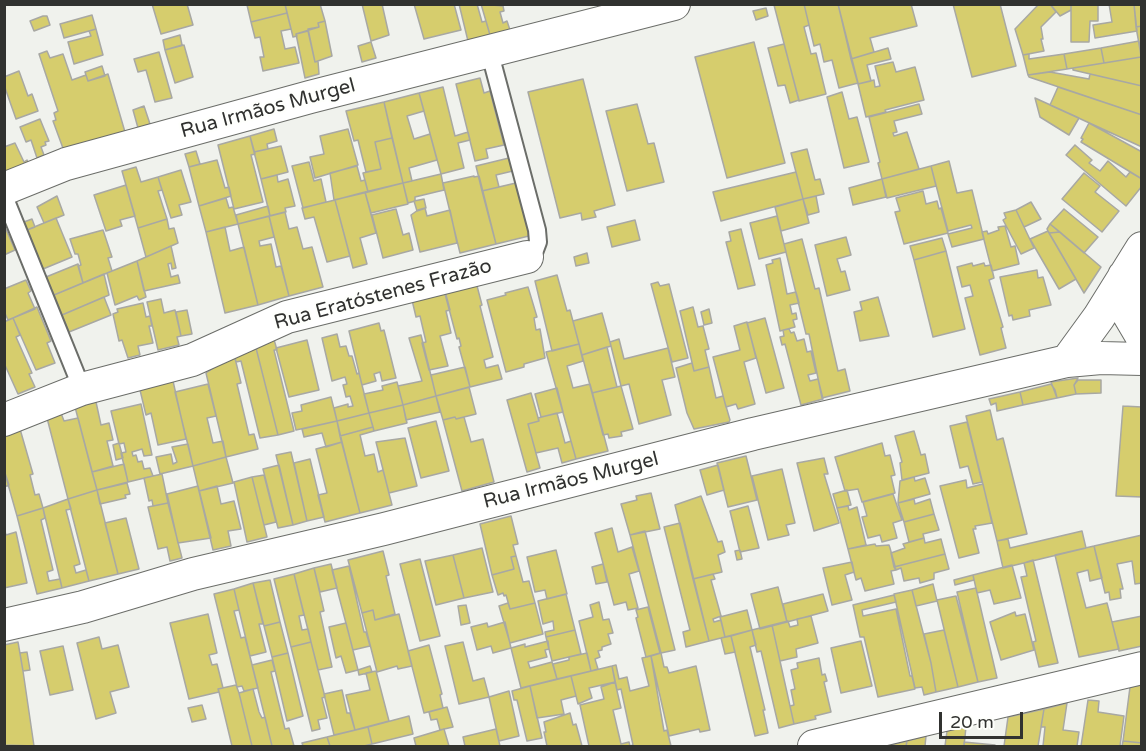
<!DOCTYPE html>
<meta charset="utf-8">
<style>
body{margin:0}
#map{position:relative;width:1146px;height:751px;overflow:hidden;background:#f0f2ed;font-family:"Varela Round",sans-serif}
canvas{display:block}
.frame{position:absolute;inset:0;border:6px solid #313230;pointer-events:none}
.scale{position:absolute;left:939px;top:712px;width:84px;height:27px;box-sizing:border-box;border:3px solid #313230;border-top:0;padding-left:8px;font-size:18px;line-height:21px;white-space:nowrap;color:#313230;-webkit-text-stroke:4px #fefffc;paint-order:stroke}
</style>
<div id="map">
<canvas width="1146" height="751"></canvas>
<div class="frame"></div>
<div class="scale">20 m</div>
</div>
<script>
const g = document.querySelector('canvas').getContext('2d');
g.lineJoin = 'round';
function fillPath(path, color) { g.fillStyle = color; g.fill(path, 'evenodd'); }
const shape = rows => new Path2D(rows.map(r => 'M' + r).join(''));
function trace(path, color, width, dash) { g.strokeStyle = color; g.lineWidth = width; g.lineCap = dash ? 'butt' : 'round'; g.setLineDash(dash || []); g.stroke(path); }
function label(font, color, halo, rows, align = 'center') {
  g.font = font + ' "Varela Round",sans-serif'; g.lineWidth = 5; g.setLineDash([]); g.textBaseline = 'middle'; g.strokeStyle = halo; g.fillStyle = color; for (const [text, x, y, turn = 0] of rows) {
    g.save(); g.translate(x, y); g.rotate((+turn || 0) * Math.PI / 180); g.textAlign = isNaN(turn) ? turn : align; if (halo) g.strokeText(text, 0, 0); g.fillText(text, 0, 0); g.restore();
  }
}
const building = shape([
 [152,4,187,4,193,25,161,34,152,4],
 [285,4,287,13,251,22,247,5,285,4],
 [285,4,320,4,325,21,318,23,319,27,296,34,297,36,293,37,285,4],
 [362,4,382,4,389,35,371,41,362,4],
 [414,4,454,4,461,30,424,39,414,4],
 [459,4,477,4,482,22,486,21,490,35,468,41,459,4],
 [481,4,503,6,504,11,500,12,503,23,507,21,510,30,490,35,481,4],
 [804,4,809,25,804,27,811,54,816,53,826,94,799,101,774,5,804,4],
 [804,4,838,4,858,83,839,88,832,60,824,62,820,44,814,46,804,4],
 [838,4,911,4,917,26,870,38,874,52,851,59,838,4],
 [953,4,1000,4,1016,66,972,77,953,4],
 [1039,4,1050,4,1056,12,1041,27,1043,39,1041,39,1044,51,1023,55,1015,29,1039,4],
 [1050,4,1071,4,1071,10,1060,16,1050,4],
 [1071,4,1095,4,1098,6,1098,21,1090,21,1089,42,1071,42,1071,4],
 [1109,4,1134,4,1137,31,1095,38,1093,25,1112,22,1109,4],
 [1134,4,1142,4,1142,26,1136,27,1134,4],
 [766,8,768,16,756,20,753,11,766,8],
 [287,13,291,29,281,31,285,49,295,47,299,63,263,71,260,57,264,57,260,37,255,38,251,22,287,13],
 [92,15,96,29,64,38,60,24,92,15],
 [43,16,47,16,50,25,34,31,30,21,43,16],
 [325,21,332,56,315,62,308,29,319,27,318,23,325,21],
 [1142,26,1142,55,1141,55,1136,27,1142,26],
 [96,29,103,55,74,64,68,42,91,36,89,31,96,29],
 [308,31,315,62,318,61,319,74,305,78,296,34,308,31],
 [180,35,182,45,165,50,163,40,180,35],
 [1139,41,1141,57,1104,63,1101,48,1139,41],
 [371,42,376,58,362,62,358,46,371,42],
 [754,42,785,163,727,178,695,57,754,42],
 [784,44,799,100,790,103,785,85,778,86,768,48,784,44],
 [184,45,193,77,175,83,165,50,184,45],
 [888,48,891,59,867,65,871,81,858,84,851,59,888,48],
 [1101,48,1104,63,1067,69,1064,54,1101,48],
 [47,51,50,58,63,54,72,80,86,75,88,81,108,74,125,132,64,151,53,121,56,120,54,113,58,111,39,54,47,51],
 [159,52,172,98,155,102,146,70,138,72,134,59,159,52],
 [1029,54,1029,59,1064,54,1067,69,1028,75,1023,55,1029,54],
 [1141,57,1142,86,1073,70,1073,68,1141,57],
 [893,62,896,72,915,67,924,100,885,110,886,112,866,117,858,84,874,80,875,87,880,86,875,66,893,62],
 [102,66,105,76,88,81,85,72,102,66],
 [19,71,28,96,32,94,38,111,16,119,4,85,4,77,19,71],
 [1050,72,1089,79,1090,74,1142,86,1142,115,1029,77,1028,75,1050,72],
 [480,78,484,93,490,91,504,145,486,149,488,158,475,161,456,84,480,78],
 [583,79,615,205,594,211,596,217,582,220,581,213,560,218,528,92,583,79],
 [443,87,455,136,468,132,470,140,458,143,464,168,441,174,419,93,443,87],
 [1058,87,1142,115,1142,147,1050,105,1058,87],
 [842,92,849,119,857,117,869,162,844,168,827,97,842,92],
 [419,93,424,111,407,116,414,139,430,134,437,160,409,168,412,181,403,183,384,102,419,93],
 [1035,98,1079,118,1069,135,1040,117,1035,98],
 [384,102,392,138,375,142,381,169,366,172,358,140,354,141,346,111,384,102],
 [637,104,648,144,654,143,664,182,627,191,606,111,637,104],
 [919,104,922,114,894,121,897,132,893,133,894,136,907,132,919,169,882,179,878,163,880,162,869,117,919,104],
 [144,106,150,124,138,128,133,110,144,106],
 [40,119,49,141,45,142,46,145,41,147,44,155,37,158,31,140,26,142,20,127,40,119],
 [1089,123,1142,152,1142,179,1081,142,1083,139,1081,138,1089,123],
 [274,129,277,141,267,144,268,149,254,152,250,136,274,129],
 [348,129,358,165,315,178,310,157,324,154,320,136,348,129],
 [250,136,255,154,251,155,263,202,234,209,218,145,250,136],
 [392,138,403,183,368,192,363,173,381,169,375,142,392,138],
 [15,143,24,162,27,160,30,166,4,179,4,147,15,143],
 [1075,145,1092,160,1089,163,1100,171,1108,161,1126,177,1130,172,1142,179,1142,186,1126,206,1066,155,1075,145],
 [281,146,288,172,261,179,254,152,281,146],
 [807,149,815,180,820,179,824,194,803,199,791,153,807,149],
 [196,151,200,164,189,167,185,154,196,151],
 [513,157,517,170,496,175,499,187,482,191,476,166,513,157],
 [217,160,225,188,229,187,231,196,199,206,189,167,217,160],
 [949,161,957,193,972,190,984,239,952,247,948,234,972,228,971,225,948,231,931,166,949,161],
 [309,162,314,181,321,179,326,202,303,208,292,166,309,162],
 [357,166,361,181,365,180,368,192,334,200,330,173,357,166],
 [931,166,936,186,887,198,882,179,931,166],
 [136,167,141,182,158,177,162,190,158,191,167,219,138,228,122,171,136,167],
 [181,170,191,202,179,205,182,215,171,218,158,177,181,170],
 [796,172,803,199,721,221,713,192,796,172],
 [1084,173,1100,186,1095,192,1119,211,1102,232,1062,199,1084,173],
 [441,174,444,190,415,197,415,201,408,203,403,183,441,174],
 [277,175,278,182,288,179,295,206,285,208,286,212,270,216,261,179,277,175],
 [474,176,474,177,479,176,496,244,460,253,443,183,474,176],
 [882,179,886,197,853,205,849,188,882,179],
 [520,182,533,235,496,244,482,191,520,182],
 [403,183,408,204,371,213,365,192,403,183],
 [126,185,135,216,120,220,122,226,106,231,94,195,126,185],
 [923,191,926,204,937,201,939,209,941,208,948,233,904,244,895,212,900,211,896,198,923,191],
 [365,192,376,233,360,238,367,264,353,268,335,200,365,192],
 [57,196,64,215,44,223,37,207,57,196],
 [816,196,819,212,808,215,803,199,816,196],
 [226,198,229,208,233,207,238,224,206,232,199,206,226,198],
 [424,199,426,208,417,211,414,201,424,199],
 [803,199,809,223,781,231,775,207,803,199],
 [335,200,350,256,327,262,314,217,305,219,302,208,335,200],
 [1031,202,1041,219,1024,227,1016,210,1031,202],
 [268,206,270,216,238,224,236,215,268,206],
 [425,208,427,216,450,210,457,243,420,252,411,215,418,210,425,208],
 [396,209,403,235,409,233,413,250,383,258,372,215,396,209],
 [1064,209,1098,237,1084,253,1050,224,1064,209],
 [1016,210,1034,248,1021,254,1003,220,1006,218,1004,213,1016,210],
 [285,212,289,229,297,227,303,249,312,247,323,287,289,296,269,216,285,212],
 [269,216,274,237,259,241,260,246,271,244,276,267,281,266,289,296,258,305,238,224,269,216],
 [777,216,786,252,759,259,750,223,777,216],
 [56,218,72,257,43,269,27,230,56,218],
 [32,219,35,227,27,230,24,222,32,219],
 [167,219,169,229,174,228,178,243,146,257,138,228,167,219],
 [635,220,640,240,612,247,607,227,635,220],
 [1050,224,1060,232,1049,233,1047,229,1050,224],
 [1005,226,1011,247,1015,246,1019,264,992,271,982,232,987,231,988,234,999,230,998,227,1005,226],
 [5,227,15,250,4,255,4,227,5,227],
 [225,227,230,251,244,247,258,305,225,313,206,232,225,227],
 [741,229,755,285,738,289,726,242,731,241,729,232,741,229],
 [103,230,112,257,108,258,112,271,83,283,78,266,81,265,78,254,75,254,70,239,103,230],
 [1048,231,1076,279,1059,289,1030,239,1048,231],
 [1060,232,1101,267,1084,293,1049,233,1060,232],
 [846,237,851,255,837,259,841,272,845,271,850,290,827,296,815,245,846,237],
 [942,238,946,251,914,260,910,246,942,238],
 [802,239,815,289,819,288,838,371,845,369,850,391,822,398,809,334,806,334,784,244,802,239],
 [171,246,176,268,172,269,171,263,168,264,171,277,178,275,180,283,144,291,137,261,171,246],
 [946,251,965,329,933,337,914,260,946,251],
 [587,253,589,263,576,266,574,257,587,253],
 [780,258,787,294,796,292,799,303,790,305,792,314,796,313,797,319,793,320,795,327,780,331,766,265,773,263,772,260,780,258],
 [137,261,146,297,139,300,137,296,115,305,107,273,137,261],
 [972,263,973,266,984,263,985,266,991,265,994,278,989,280,1003,327,1001,328,1006,348,980,355,965,298,973,296,970,285,962,287,957,267,972,263],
 [78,264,83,283,54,295,46,277,78,264],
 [1037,270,1038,278,1043,277,1051,305,1029,310,1030,316,1013,320,1012,315,1009,316,1000,277,1037,270],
 [104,274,109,295,62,315,54,295,104,274],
 [557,275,567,311,570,310,579,344,552,351,535,281,557,275],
 [26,280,31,291,28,293,35,309,8,320,4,311,4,289,26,280],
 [476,282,482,305,480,306,493,357,484,360,486,368,498,365,502,379,470,387,459,347,461,346,459,338,457,339,444,290,476,282],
 [658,282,660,286,669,284,688,358,672,362,651,284,658,282],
 [528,287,537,317,534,318,536,330,540,329,545,358,524,364,524,367,506,372,487,300,506,295,505,293,528,287],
 [445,291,450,310,446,311,451,333,440,336,448,366,429,370,422,343,426,342,420,316,416,317,412,300,445,291],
 [104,297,111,315,69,332,62,315,104,297],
 [878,297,889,336,860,341,854,312,862,310,860,302,878,297],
 [161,299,164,313,175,310,181,336,177,337,179,345,158,350,147,302,161,299],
 [143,303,146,317,150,316,152,326,149,326,153,343,138,346,140,355,128,358,122,340,119,341,113,314,118,312,117,309,143,303],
 [37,307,51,341,47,343,55,363,36,370,13,318,37,307],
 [693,307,698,327,703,326,709,349,705,350,709,367,694,371,680,311,693,307],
 [709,309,712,323,704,325,701,312,709,309],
 [187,310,192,334,181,336,176,312,187,310],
 [602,313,611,346,582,355,573,321,602,313],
 [13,318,20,335,16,337,32,373,29,374,35,387,18,394,4,363,4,322,13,318],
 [765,318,784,388,766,393,747,323,765,318],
 [747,322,756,358,744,362,755,404,738,409,736,404,726,407,713,357,740,350,734,326,747,322],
 [379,323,381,331,384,330,396,378,382,381,380,372,374,374,376,381,362,385,349,331,379,323],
 [789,329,791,333,794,332,797,341,804,339,807,352,811,351,816,373,808,375,810,381,818,379,823,399,801,405,785,344,782,345,780,337,784,336,783,330,789,329],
 [337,334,340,347,346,346,349,356,352,356,357,374,359,373,369,413,337,421,334,408,348,404,348,407,353,406,350,396,346,397,343,385,347,384,345,377,332,381,322,338,337,334],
 [421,335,436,396,403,405,398,386,422,381,409,338,421,335],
 [273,336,277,350,274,350,294,431,278,435,255,344,273,336],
 [619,339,624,359,668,348,675,377,662,380,671,415,639,424,629,384,621,386,610,342,619,339],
 [307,340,319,390,289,397,276,348,307,340],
 [255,344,278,435,260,438,241,361,236,362,234,354,255,344],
 [579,344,583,361,567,366,573,388,590,384,608,451,576,459,546,352,579,344],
 [607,347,617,387,592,393,582,355,607,347],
 [234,354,241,383,237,384,249,435,254,434,258,449,226,457,206,373,234,354],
 [692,363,694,371,709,367,716,398,723,396,730,420,729,422,694,429,687,413,676,368,692,363],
 [465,367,470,387,436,396,431,375,465,367],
 [1078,378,1074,385,1076,394,1057,398,1051,382,1078,378],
 [1078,380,1101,380,1101,393,1076,394,1074,385,1078,380],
 [173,381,186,439,158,445,151,413,146,415,140,390,173,381],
 [397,382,403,405,369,413,364,394,383,390,382,386,397,382],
 [208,384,216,416,207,418,213,443,223,441,226,457,193,466,175,392,208,384],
 [1051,384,1055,390,1057,398,1023,405,1020,392,1051,384],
 [621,386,633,429,621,432,622,436,609,438,608,434,603,435,592,393,621,386],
 [469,387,476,414,456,419,455,417,443,420,436,396,469,387],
 [557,388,563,412,541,417,535,394,557,388],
 [1020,392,1023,405,997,411,996,403,991,405,989,399,1020,392],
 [531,393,539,421,528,424,540,468,527,472,507,400,531,393],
 [436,396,440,412,406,420,403,405,436,396],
 [331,397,337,421,296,430,292,413,302,411,301,405,331,397],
 [96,402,101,425,109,423,113,440,107,441,113,466,92,472,75,407,96,402],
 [141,404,152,455,144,456,142,449,132,452,133,456,136,455,138,462,142,461,144,469,150,468,153,476,128,482,121,453,126,452,124,443,119,444,111,411,141,404],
 [403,405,407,423,374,431,369,413,403,405],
 [1123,406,1142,407,1142,497,1116,496,1123,406],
 [990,410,997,440,1003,438,1027,534,997,541,966,416,990,410],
 [61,413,64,421,78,418,97,490,68,499,47,418,61,413],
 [369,413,373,427,340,436,337,421,369,413],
 [557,413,565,443,571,441,576,459,562,463,558,448,536,453,528,424,539,421,538,418,557,413],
 [455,417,456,419,464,417,471,442,483,439,494,482,462,491,443,420,455,417],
 [337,421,342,442,326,447,322,433,304,437,302,429,337,421],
 [436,421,449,471,421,478,408,428,436,421],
 [967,422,982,482,973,484,968,466,960,468,950,426,967,422],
 [373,427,374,431,360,435,365,456,374,454,378,472,383,470,392,505,360,513,340,436,373,427],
 [20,429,33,474,30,475,35,495,39,494,43,508,17,516,4,470,4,436,20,429],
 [914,431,921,455,925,454,929,473,902,480,900,463,902,462,895,436,914,431],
 [405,438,417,486,389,493,376,442,405,438],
 [342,442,360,513,325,522,318,495,327,493,316,449,342,442],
 [119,443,123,458,116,460,113,445,119,443],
 [882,443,885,456,890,455,895,475,891,476,895,493,862,502,858,489,845,491,835,457,882,443],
 [188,444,193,466,160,474,156,457,171,454,173,464,177,462,172,447,188,444],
 [291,452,307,521,293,525,276,455,291,452],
 [746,456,757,500,728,507,717,463,746,456],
 [226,457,233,483,199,491,193,466,226,457],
 [824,458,828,474,824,474,839,523,814,531,797,463,824,458],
 [310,459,324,517,307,521,294,463,310,459],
 [124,464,128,482,97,490,92,472,124,464],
 [279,465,293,525,278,528,263,469,279,465],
 [718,465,724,490,707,495,700,470,718,465],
 [782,469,795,523,786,525,789,535,768,540,752,476,782,469],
 [4,470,9,485,4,487,4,470],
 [162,474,168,503,153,506,152,500,149,501,144,478,162,474],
 [264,475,276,522,264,525,252,477,264,475],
 [252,477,267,537,247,542,234,482,252,477],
 [914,477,915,481,925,478,930,494,898,503,900,481,914,477],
 [966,480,967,488,983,484,992,523,975,526,976,529,973,529,979,553,959,558,940,486,966,480],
 [127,483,130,494,125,495,126,498,100,504,97,490,127,483],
 [198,486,211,538,178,543,167,494,198,486],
 [217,486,221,504,234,501,241,529,228,531,231,546,213,550,199,491,217,486],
 [97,490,118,574,89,581,68,499,97,490],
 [847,490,851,505,837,508,833,494,847,490],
 [651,493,660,529,630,535,621,504,637,500,636,496,651,493],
 [893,494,902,520,893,523,897,538,882,542,880,535,868,538,862,517,867,516,863,502,893,494],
 [701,496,718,542,722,541,725,552,718,555,722,572,693,579,675,505,701,496],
 [68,499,71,509,66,510,80,564,74,566,76,573,86,570,89,581,62,588,43,508,68,499],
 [914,499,915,504,930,499,934,514,904,522,898,503,914,499],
 [168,503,182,558,170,561,167,547,158,549,148,507,168,503],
 [748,506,759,548,740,552,730,511,748,506],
 [848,506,849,510,857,507,866,545,848,549,837,508,848,506],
 [43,508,45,518,41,520,53,570,47,572,49,581,60,579,62,588,37,594,17,516,43,508],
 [934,514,939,530,923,534,924,538,909,542,904,522,934,514],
 [511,516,518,544,513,545,516,556,511,557,514,569,492,575,480,524,511,516],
 [126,518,139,569,118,574,105,523,126,518],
 [680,523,709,641,686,647,683,632,690,630,664,527,680,523],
 [4,528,6,535,16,532,27,583,4,588,4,528],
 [612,528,618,552,632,547,639,571,629,574,638,608,628,610,626,602,614,605,595,533,612,528],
 [645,531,675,650,661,653,630,535,645,531],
 [1082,531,1086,548,1003,568,997,541,1008,539,1010,548,1082,531],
 [1142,535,1142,583,1135,584,1132,561,1117,564,1123,589,1120,589,1121,598,1110,600,1109,592,1105,593,1094,546,1142,535],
 [924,538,925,543,941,539,945,554,894,567,891,553,905,548,903,544,924,538],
 [875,544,876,546,889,545,890,548,896,570,891,571,894,584,865,591,861,578,856,580,848,549,875,544],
 [1094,546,1102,578,1090,581,1088,570,1077,573,1086,608,1107,603,1119,649,1079,657,1055,555,1094,546],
 [482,548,493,592,464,598,453,555,482,548],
 [556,550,567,594,547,599,545,590,535,592,527,557,556,550],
 [740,550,742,559,737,560,735,551,740,550],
 [383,551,389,575,386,576,395,614,375,620,373,610,362,613,348,560,383,551],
 [945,554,949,569,934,573,934,579,920,583,919,578,904,581,901,568,896,570,894,567,945,554],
 [453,555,464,598,436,605,425,561,453,555],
 [516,556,523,582,529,581,535,603,510,609,506,595,504,596,503,593,498,595,492,575,514,569,511,557,516,556],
 [420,559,440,636,420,641,400,564,420,559],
 [1033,560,1058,663,1039,667,1033,642,1036,641,1021,577,1027,576,1024,563,1033,560],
 [852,562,854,572,845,575,852,600,832,605,823,568,852,562],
 [331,564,337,588,320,592,314,568,331,564],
 [603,564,607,582,596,584,592,567,603,564],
 [1012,565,1021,598,994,604,990,590,977,593,973,575,1012,565],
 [349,566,364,632,366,632,370,646,353,650,332,570,349,566],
 [314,568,324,611,320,612,332,667,318,670,294,574,314,568],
 [294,574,304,615,299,616,302,630,308,629,311,642,291,647,274,579,294,574],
 [713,574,715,579,711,580,721,616,713,619,714,622,721,620,725,637,709,641,693,579,713,574],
 [973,575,974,580,955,585,954,580,973,575],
 [270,580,280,622,264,626,253,583,270,580],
 [253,583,263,624,259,624,266,652,250,656,234,589,253,583],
 [933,584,937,601,916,606,912,590,933,584],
 [778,587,787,622,760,629,751,594,778,587],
 [976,588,997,678,978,682,957,592,976,588],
 [234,589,239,610,234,611,241,638,245,637,258,688,244,691,242,686,237,687,214,594,234,589],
 [912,590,931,663,936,692,924,695,922,687,915,688,894,594,912,590],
 [566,594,575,630,546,637,545,632,554,630,553,621,543,624,538,601,566,594],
 [823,594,828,611,787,622,783,604,823,594],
 [894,595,896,602,862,610,863,616,896,609,910,676,912,676,915,689,878,697,864,637,860,637,853,605,894,595],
 [956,596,978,682,958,687,937,600,956,596],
 [599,602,603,620,609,619,613,633,608,634,611,644,602,647,602,650,598,651,600,657,595,659,598,669,591,671,579,621,593,617,590,605,599,602],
 [508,603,510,609,535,603,543,634,510,643,499,606,508,603],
 [466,605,470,623,461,625,458,606,466,605],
 [648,607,660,653,646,657,636,618,638,617,636,610,648,607],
 [373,610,375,620,399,614,412,666,398,669,397,666,377,672,362,613,373,610],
 [747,610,752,630,725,637,720,617,747,610],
 [1015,612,1016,616,1025,614,1034,650,1001,660,990,622,1015,612],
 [208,614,217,653,209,655,212,665,217,664,223,688,218,689,219,692,189,699,170,623,208,614],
 [811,616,818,643,796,649,797,657,780,661,772,625,788,621,790,627,798,625,797,619,811,616],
 [1142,616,1142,646,1119,651,1112,622,1142,616],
 [280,622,288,653,272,657,264,626,280,622],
 [505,622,511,648,493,653,491,646,477,650,471,627,487,623,488,627,505,622],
 [346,623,358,670,346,673,341,656,336,658,329,627,346,623],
 [772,625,794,724,779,728,761,651,757,652,752,630,772,625],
 [575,630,581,654,552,661,546,637,575,630],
 [752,630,756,645,750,647,765,710,763,710,768,733,755,736,731,636,752,630],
 [944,630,958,687,936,692,931,663,924,634,944,630],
 [731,636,735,652,725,654,721,638,731,636],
 [99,637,102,649,118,645,129,687,110,692,116,713,96,719,77,643,99,637],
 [548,641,549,649,545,650,547,657,528,662,530,668,552,662,557,679,521,688,511,648,525,644,525,647,548,641],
 [861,641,872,686,841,693,831,648,861,641],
 [18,642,23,671,34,746,4,745,4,645,18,642],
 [311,642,325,697,322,698,327,718,318,720,320,729,312,731,291,647,311,642],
 [463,642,473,681,484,678,489,697,459,704,445,646,463,642],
 [429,645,442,694,440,695,443,708,424,713,408,651,429,645],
 [63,646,73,690,50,695,40,651,63,646],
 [27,652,30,670,23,671,20,653,27,652],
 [288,653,303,716,287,721,272,657,288,653],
 [587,653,591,671,557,679,553,664,569,660,569,657,587,653],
 [661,653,664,667,667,667,669,673,696,666,710,730,700,732,699,729,669,736,651,656,661,653],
 [651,656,664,731,667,730,671,746,630,746,633,745,621,689,617,690,612,666,616,665,619,679,627,677,630,691,649,686,642,658,651,656],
 [819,658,822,675,825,674,827,681,824,682,831,712,815,716,816,719,794,724,790,706,794,705,791,690,795,689,791,670,798,668,797,663,819,658],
 [272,660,275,671,271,672,285,729,289,728,294,746,272,746,252,665,272,660],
 [370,666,372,672,359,675,358,670,370,666],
 [612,666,615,682,589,688,592,698,578,704,571,676,612,666],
 [376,671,389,721,355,730,346,695,370,690,366,673,376,671],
 [571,676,576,696,561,700,564,714,537,718,530,686,571,676],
 [615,682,621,708,613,710,621,744,629,742,630,746,589,746,580,705,604,699,601,687,615,682],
 [236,685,239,693,252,746,232,746,219,692,218,689,236,685],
 [1142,685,1142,743,1123,741,1130,687,1142,685],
 [530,686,542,738,527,741,517,700,514,700,512,691,530,686],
 [253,689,259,712,262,718,265,717,272,746,252,746,239,693,253,689],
 [342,690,347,713,350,713,355,730,334,735,324,694,342,690],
 [509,691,519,736,499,741,489,697,509,691],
 [1088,700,1099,701,1098,712,1124,716,1120,746,1081,746,1088,700],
 [1067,703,1063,730,1079,732,1077,746,1043,746,1045,727,1041,727,1044,709,1067,703],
 [202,705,206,719,192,722,188,708,202,705],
 [447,707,453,727,440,730,437,719,431,720,429,712,447,707],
 [1044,709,1038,746,1004,746,1008,717,1044,709],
 [570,713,573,725,576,724,582,746,547,746,544,732,546,732,544,722,570,713],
 [409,716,413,734,372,744,368,727,409,716],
 [368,727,372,744,364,746,330,746,327,737,368,727],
 [966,727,964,746,945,746,947,731,966,727],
 [444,729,449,746,416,746,414,738,444,729],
 [496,729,500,746,465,746,463,737,496,729],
 [926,736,925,746,906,746,907,741,926,736],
 [327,737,330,746,303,746,302,743,327,737],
 [907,741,906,746,886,746,907,741],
 [1123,741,1142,743,1142,746,1122,746,1123,741],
 [964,742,995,745,995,746,964,746,964,742]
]);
fillPath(building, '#d6cd6d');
trace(building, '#a8a8a3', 1.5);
const service = shape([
 [489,50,537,230,538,242,535,250,527,257],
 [4,196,82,389]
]);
const minor = shape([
 [4,189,66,164,310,97,674,4],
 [1124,276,1129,315,1142,337],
 [1067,361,1099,317,1142,248],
 [4,420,82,389,192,360,287,317,527,257],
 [4,625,83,607,193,574,384,529,753,434,1067,361,1101,358,1142,359],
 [814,746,1142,668]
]);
trace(service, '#6b6d69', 20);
trace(minor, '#6b6d69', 34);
trace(service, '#fff', 16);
trace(minor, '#fff', 32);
label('20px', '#313230', '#fefffc', [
 ["Rua Irmãos Murgel",268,109,-15],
 ["Rua Eratóstenes Frazão",383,295,-15],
 ["Rua Irmãos Murgel",571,481,-14]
]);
</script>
